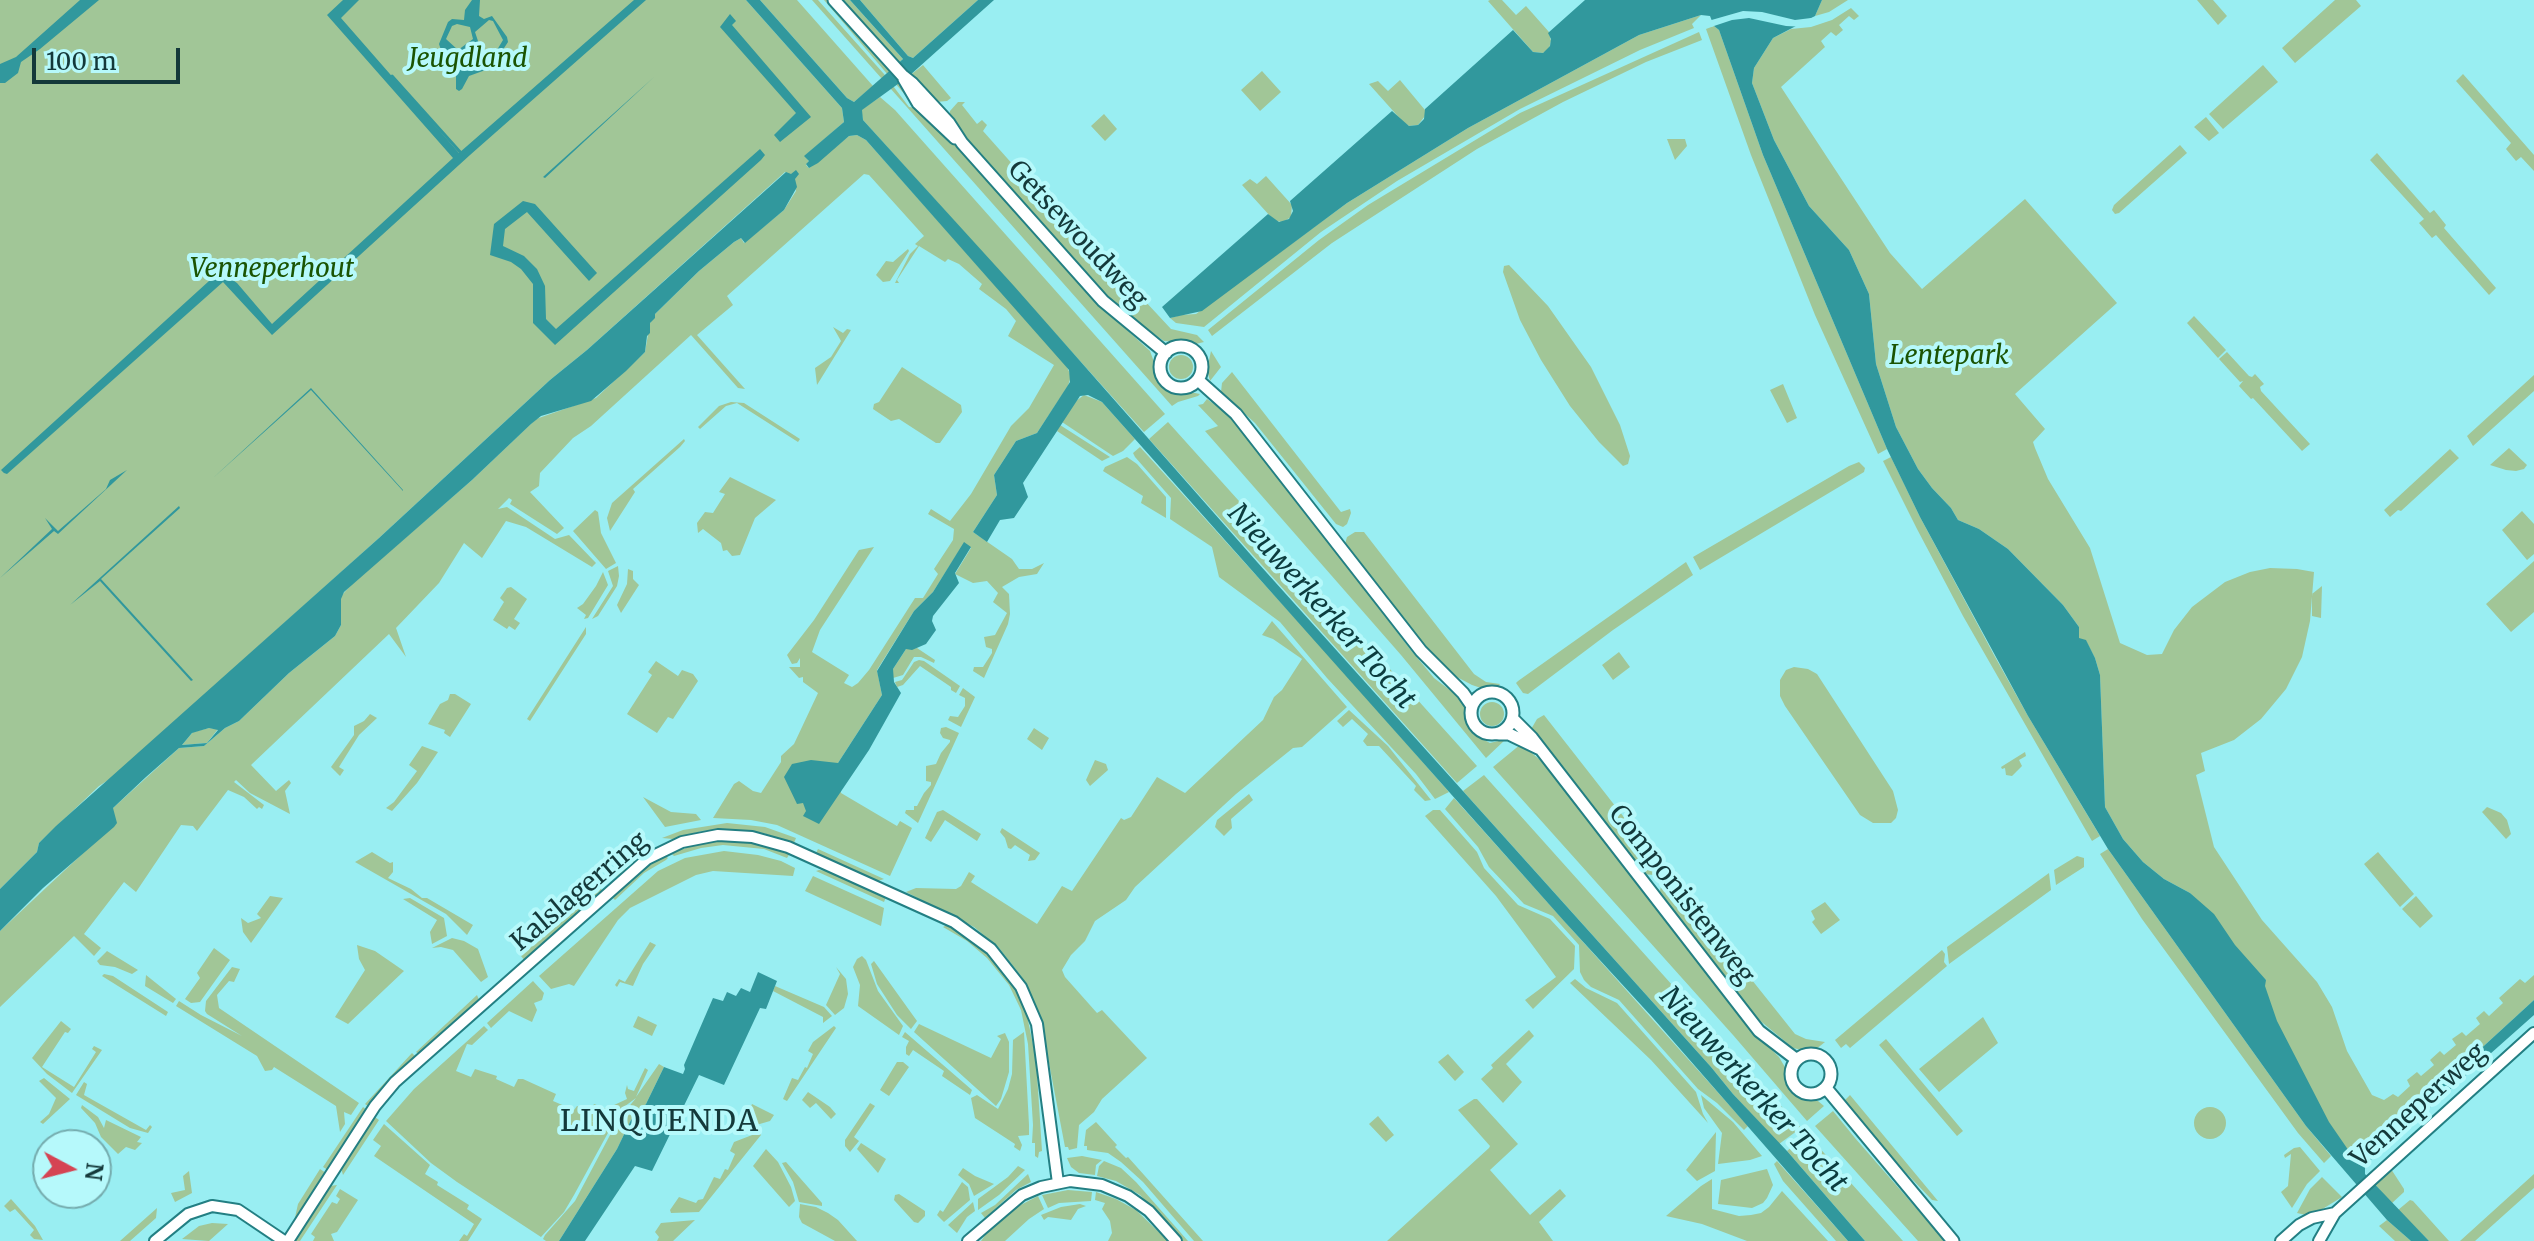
<!DOCTYPE html>
<style>
body{margin:0}
#map{position:relative;width:2534px;height:1241px;overflow:hidden;background:#99eef2;font-family:Merriweather,serif}
canvas{display:block}
.north{position:absolute;left:32px;top:1129px;width:80px;height:80px;box-sizing:border-box;background:#b6f9fb;border:2px solid #75acae;border-radius:50%;rotate:97deg;font-size:22px;font-weight:700;line-height:32px;text-align:center;color:#14393a}
.north::after{content:'';display:block;margin:auto;width:28px;height:36px;background:#d54453;clip-path:polygon(50% 0,100% 100%,50% 72%,0 100%)}
.scale{position:absolute;left:32px;top:48px;width:148px;height:36px;box-sizing:border-box;border:4px solid #14393a;border-top:0;padding-left:10px;font-size:24px;line-height:28px;white-space:nowrap;color:#14393a;-webkit-text-stroke:6px #b6f9fb;paint-order:stroke}
</style>
<div id="map">
<canvas width="2534" height="1241"></canvas>
<div class="north">N</div>
<div class="scale">100 m</div>
</div>
<script>
const g = document.querySelector('canvas').getContext('2d');
g.lineJoin = 'round';
function fillPath(path, color) { g.fillStyle = color; g.fill(path, 'evenodd'); }
const shape = rows => new Path2D(rows.map(r => 'M' + r).join(''));
function trace(path, color, width, dash) { g.strokeStyle = color; g.lineWidth = width; g.lineCap = dash ? 'butt' : 'round'; g.setLineDash(dash || []); g.stroke(path); }
function label(font, color, halo, rows, align = 'center') {
  g.font = font + ' Merriweather,serif'; g.lineWidth = 8; g.setLineDash([]); g.textBaseline = 'middle'; g.strokeStyle = halo; g.fillStyle = color; for (const [text, x, y, turn = 0] of rows) {
    g.save(); g.translate(x, y); g.rotate((+turn || 0) * Math.PI / 180); g.textAlign = isNaN(turn) ? turn : align; if (halo) g.strokeText(text, 0, 0); g.fillText(text, 0, 0); g.restore();
  }
}
fillPath(shape([
 [0,0,746,0,842,108,844,122,805,156,809,161,806,165,809,168,849,136,857,135,866,140,1059,357,1067,367,1071,376,1068,386,1037,433,1016,441,994,475,997,495,973,532,1012,559,1019,569,1032,569,1044,563,1037,574,1019,577,1002,587,1009,594,1010,614,1008,624,984,678,973,671,974,667,983,667,992,653,992,649,986,647,984,637,995,635,1007,613,993,602,998,593,987,581,973,583,955,574,971,548,964,543,933,592,914,611,877,670,882,695,838,763,841,793,897,826,900,821,912,828,890,876,777,825,751,820,713,818,734,784,739,781,753,791,761,793,781,762,781,756,794,744,818,693,803,682,803,677,799,678,789,667,800,667,800,658,797,663,792,664,787,655,814,620,859,550,874,547,820,630,812,652,849,675,844,683,852,687,858,683,869,670,915,598,923,598,938,574,934,569,953,540,954,529,928,514,931,509,950,521,971,494,1011,426,1029,408,1054,365,1008,336,1016,321,1006,309,979,289,982,284,959,264,948,259,945,262,919,246,897,280,899,283,895,283,910,254,918,246,915,244,924,236,869,175,864,174,727,296,733,305,697,335,745,389,738,388,691,335,591,426,573,438,540,473,539,486,530,492,564,528,557,534,510,504,512,500,509,498,498,509,507,507,555,539,569,535,596,563,592,567,526,527,506,521,482,558,464,543,439,583,396,628,406,657,389,634,251,765,276,791,289,780,291,783,285,791,290,814,250,793,236,780,234,782,264,805,262,809,259,807,257,809,244,797,228,790,197,831,193,826,181,825,136,892,124,882,84,934,101,948,94,956,74,936,0,1007,0,931,81,855,113,808,179,748,204,746,225,728,239,721,289,673,335,636,341,625,341,596,353,583,472,480,536,419,596,398,645,352,650,323,655,314,699,271,734,242,741,238,744,243,784,210,796,191,791,175,785,172,587,350,550,380,379,538,113,777,99,786,39,843,37,852,0,889],
 [760,0,797,0,873,86,854,102,847,98],
 [812,0,818,0,884,74,909,107,918,108,956,144,1104,309,1150,351,1162,384,1174,392,1195,393,1200,394,1198,396,1178,402,1172,406],
 [824,0,828,0,876,53,902,84,912,103],
 [841,0,850,0,903,59,897,64],
 [860,0,978,0,913,58,908,56],
 [1490,0,1502,0,1516,15,1526,6,1549,32,1551,41,1549,49,1543,53,1533,52,1488,1],
 [1822,0,1848,0,1829,12,1815,16],
 [2197,0,2213,0,2227,16,2218,25],
 [2335,0,2356,0,2361,6,2295,63,2282,48],
 [1851,8,1859,16,1854,20,1849,16,1839,25,1843,30,1836,36,1831,32,1821,41,1825,47,1781,87,1890,253,1922,289,2025,199,2117,303,2015,394,2045,429,2033,442,2035,448,2048,479,2090,548,2120,643,2147,655,2162,654,2174,630,2192,607,2225,582,2250,572,2270,568,2297,569,2314,572,2310,621,2302,657,2286,689,2261,719,2234,740,2201,753,2205,771,2196,775,2214,847,2262,920,2317,982,2332,1007,2347,1051,2372,1095,2384,1100,2393,1094,2398,1097,2410,1086,2407,1080,2417,1072,2421,1076,2434,1065,2430,1060,2440,1051,2444,1055,2456,1045,2452,1039,2462,1032,2466,1036,2480,1024,2476,1018,2484,1011,2489,1016,2503,1003,2499,998,2520,979,2525,983,2534,975,2534,1000,2379,1142,2361,1155,2351,1154,2326,1126,2262,993,2261,985,2266,980,2248,967,2190,893,2164,879,2143,862,2123,839,2105,807,2100,675,2095,658,2086,641,2079,639,2079,627,2063,605,2008,549,1979,529,1958,520,1951,508,1932,488,1918,469,1896,427,1876,364,1869,294,1849,250,1809,206,1774,140,1752,83,1754,68,1773,38,1791,29,1811,27,1832,20],
 [1701,15,1692,24,1694,28,1640,50,1520,109,1397,181,1321,232,1204,327,1176,323,1170,318,1181,315,1196,314,1347,203,1468,128,1639,35],
 [1714,26,1719,30,1763,155,1887,449,1878,454,1815,315,1751,155,1706,29],
 [1699,32,1702,40,1646,62,1563,102,1477,149,1332,243,1212,336,1208,330,1319,240,1368,205,1520,113],
 [923,65,951,98,947,101,936,102,909,76],
 [2263,65,2278,82,2223,129,2209,114],
 [1262,71,1281,92,1260,111,1241,90],
 [2463,74,2534,155,2534,171,2521,157,2516,161,2506,149,2511,143,2456,81],
 [1400,80,1425,110,1425,116,1418,125,1409,126,1403,122,1369,84,1378,81,1388,91],
 [880,97,895,110,1165,414,1144,432,863,120,861,110],
 [958,102,965,102,962,105,977,124,982,120,987,125,983,131,1111,275,1117,271,1171,329,1197,335,1204,342,1196,344,1164,341,1120,310,950,120,950,111],
 [1104,114,1117,129,1105,141,1091,126],
 [2206,117,2219,133,2209,141,2194,127],
 [1667,139,1685,139,1687,146,1675,160],
 [2180,145,2187,153,2119,213,2115,214,2112,210,2114,205],
 [2377,153,2430,213,2434,210,2446,225,2444,228,2496,288,2489,295,2436,235,2432,238,2419,223,2424,219,2370,160],
 [1266,176,1292,205,1291,217,1283,222,1275,221,1270,216,1242,185,1250,179,1257,184],
 [908,249,909,251,890,281,883,282,876,275,886,261,893,262],
 [1509,265,1548,306,1591,367,1620,425,1630,456,1628,464,1623,466,1599,442,1570,406,1541,360,1520,320,1503,272,1504,266],
 [2194,316,2226,350,2218,358,2187,323],
 [833,327,843,333,847,329,851,330,817,385,815,368,831,357,841,341],
 [1211,351,1221,367,1210,381,1207,370],
 [2227,352,2249,376,2252,377,2255,374,2264,384,2260,387,2261,391,2310,444,2302,451,2253,398,2251,399,2239,386,2243,381,2240,382,2219,359],
 '1169 367a12 12 0 1 1 24 0a12 12 0 1 1-24 0Z',
 [902,367,961,405,962,412,940,443,936,443,899,419,891,421,873,409,874,404,879,402],
 [1232,372,1341,512,1350,509,1351,513,1347,524,1343,527,1336,524,1255,423,1221,392,1222,383],
 [2534,375,2534,391,2473,446,2467,436],
 [1783,384,1797,418,1787,423,1770,390],
 [1084,395,1102,402,1135,439,1123,451,1113,456,1062,422,1076,401],
 [1207,399,1233,418,1241,427,1410,649,1434,678,1459,697,1467,706,1466,719,1473,734,1490,743,1506,739,1486,758,1401,655,1205,431,1218,426,1198,405,1203,404],
 [731,402,744,403,800,439,798,442,737,403,726,406,700,429,698,427,719,406],
 [1168,422,1477,766,1457,783,1149,439],
 [1060,425,1110,457,1102,461,1057,431],
 [684,439,685,441,680,447,633,489,635,492,610,531,607,518,612,503],
 [1140,447,1341,669,1449,792,1435,799,1416,774,1327,678,1280,622,1219,577,1212,547,1170,519,1171,498,1135,457,1133,453],
 [2509,448,2527,465,2524,469,2516,471,2506,470,2490,465],
 [2450,449,2459,458,2401,511,2398,510,2390,517,2384,510],
 [1127,457,1137,464,1166,497,1166,518,1141,503,1143,496,1103,471,1105,467],
 [1891,457,1920,517,1994,655,2028,716,2100,836,2092,841,1963,616,1917,529,1883,461],
 [1859,462,1865,468,1864,472,1700,570,1693,557,1849,466],
 [730,477,776,500,755,518,740,555,732,556,727,550,723,551,721,543,703,529,698,533,697,523,705,512,713,513,725,494,719,492],
 [595,510,598,512,601,533,616,563,606,569,573,531],
 [2522,511,2534,524,2534,554,2527,560,2502,530],
 [1355,532,1364,532,1474,674,1486,682,1500,684,1497,688,1484,689,1472,685,1455,676,1438,663,1345,544,1347,537],
 [2534,561,2534,612,2511,632,2486,604],
 [1686,562,1693,575,1613,630,1528,694,1523,693,1516,683,1518,681],
 [618,566,619,576,617,586,598,616,592,619,613,586,608,571],
 [628,569,633,571,633,579,639,585,621,613,617,605,627,584],
 [603,572,608,585,588,618,584,619,586,615,577,608,583,604,596,586],
 [2322,586,2321,618,2312,616,2312,594],
 [511,587,527,599,514,619,520,623,515,630,509,626,507,629,493,620,504,602,500,598,507,588],
 [1272,621,1347,707,1302,747,1293,748,1236,794,1135,887,1126,900,1095,921,1085,941,1071,955,1062,970,1065,977,1097,1013,1102,1010,1147,1058,1102,1099,1094,1112,1079,1125,1077,1148,1069,1150,1068,1147,1065,1147,1041,1021,1031,995,1021,976,999,948,974,927,906,892,916,888,956,889,961,886,969,872,975,876,971,882,1037,924,1062,886,1072,891,1121,818,1124,820,1131,817,1157,777,1185,793,1263,720,1274,697,1282,690,1302,659,1273,639,1262,635],
 [586,627,586,634,530,721,527,719],
 [917,648,935,660,934,663,921,657,914,657,903,675,893,678,893,669,906,649],
 [1619,652,1630,667,1613,680,1602,665],
 [919,660,924,661,960,686,956,693,951,690,951,687,920,666,903,685,897,687,895,682,902,680,914,662],
 [656,661,678,676,682,670,693,674,698,681,673,719,668,717,657,733,627,714,652,675,648,672],
 [1794,667,1808,669,1817,674,1893,791,1898,810,1896,818,1891,823,1873,823,1860,815,1785,706,1780,696,1780,680,1786,670],
 [963,688,975,697,961,727,948,720,950,716,958,717,965,706,965,698,959,695],
 [450,694,455,694,471,704,450,737,444,733,445,730,428,724,440,704,448,700],
 '1480 714a12 12 0 1 1 24 0a12 12 0 1 1-24 0Z',
 [1349,710,1388,746,1431,800,1425,801,1414,790,1416,786,1379,746,1367,746,1363,741,1368,734,1352,719,1343,727,1337,721],
 [370,714,377,718,359,735,339,767,344,770,340,776,331,767,354,735,354,726,364,721],
 [1544,715,1659,862,1659,869,1654,875,1642,874,1635,882,1751,1029,1779,1057,1786,1069,1786,1082,1791,1091,1800,1099,1818,1101,1824,1106,1807,1121,1733,1035,1493,767,1521,744,1546,765,1567,774,1530,731,1537,719],
 [946,727,959,733,918,823,905,813,906,810,914,810,914,806,917,806,924,793,931,785,931,782,926,781,926,766,936,764,941,753,950,742,950,740,943,738,940,733,941,728],
 [209,728,218,729,207,743,182,745,193,732],
 [1034,728,1049,738,1042,750,1027,739],
 [422,746,438,752,417,783,392,811,386,808,394,802,417,771,409,765],
 [2025,752,2026,756,2019,760,2022,766,2012,776,2006,775,2005,768,2002,769,2001,767],
 [1095,760,1106,764,1108,770,1090,786,1086,780],
 [1484,775,1742,1063,1801,1128,1779,1144,1733,1094,1711,1067,1463,791],
 [1249,794,1253,800,1231,819,1232,828,1224,836,1215,827,1217,820],
 [643,797,671,812,696,814,701,820,665,827],
 [1454,798,1748,1126,1744,1130,1717,1103,1698,1089,1619,1000,1591,987,1584,980,1580,972,1579,945,1553,916,1524,904,1489,867,1478,847,1445,809],
 [2487,807,2501,813,2507,820,2511,834,2506,839,2482,812],
 [943,810,981,834,977,841,945,820,931,842,925,838,937,812],
 [1433,810,1440,810,1477,852,1484,868,1518,905,1550,919,1575,946,1574,969,1533,1009,1525,1000,1556,977,1496,896,1425,816],
 [727,823,765,827,796,838,794,843,763,833,728,829,702,831,673,839,662,838,683,830],
 [1002,828,1040,853,1035,860,1028,861,1030,855,1015,845,1011,849,1008,848,1005,838,1000,832],
 [729,840,747,840,790,853,787,858,764,849,723,845,701,848,674,856,671,853,704,842],
 [651,844,646,853,616,877,612,873],
 [818,849,884,879,878,881,836,862,816,853],
 [2108,849,2306,1126,2331,1156,2324,1163,2298,1133,2142,919,2100,854],
 [724,851,758,855,781,861,795,868,793,876,713,871,696,875,630,908,618,920,574,986,569,984,551,989,539,976,658,871,685,858],
 [372,852,390,863,393,862,393,872,388,878,411,889,422,898,427,898,473,925,467,935,446,914,355,862],
 [2378,852,2414,894,2400,907,2364,864],
 [665,855,668,858,666,860,644,873,615,900,612,897,644,868],
 [2077,856,2084,858,2084,867,2056,885,2054,870],
 [819,870,829,871,886,897,884,902,816,871],
 [2049,873,2051,890,1949,964,1947,947],
 [813,876,884,908,881,926,805,891],
 [1671,881,1677,882,1673,888,1727,957,1732,955,1795,1034,1806,1039,1825,1042,1820,1046,1816,1049,1802,1050,1793,1048,1758,1019,1659,896,1661,886],
 [598,886,602,890,525,961,521,956],
 [270,896,283,898,251,943,243,932,241,918,248,923,261,918,257,914],
 [2416,896,2433,916,2420,928,2402,909],
 [410,898,444,918,447,936,432,944,430,932,437,920,403,899],
 [1825,902,1840,920,1821,934,1812,922,1815,919,1811,911],
 [947,925,976,943,997,962,1012,984,1026,1011,1036,1059,1042,1151,1039,1152,1038,1158,1035,1156,1035,1143,1032,1143,1033,1125,1028,1044,1021,1010,1009,985,987,958,967,941,943,927],
 [452,938,464,941,478,949,488,977,481,982,453,950,441,947,432,948],
 [650,942,656,945,643,964,633,986,620,982,617,987,615,985,619,979,625,982],
 [357,945,375,951,404,971,348,1024,335,1017,365,970,359,959],
 [214,948,230,960,200,1002,191,1003,185,999,200,978,197,973],
 [1942,950,1945,954,1944,962,1947,966,1850,1048,1846,1044,1841,1048,1835,1040],
 [107,951,138,970,132,974,115,967,100,965,97,961],
 [862,956,866,960,878,991,903,1026,899,1035,858,1006,860,985,853,967,857,959],
 [874,961,917,1021,911,1029,897,1015,877,984,871,964],
 [232,967,240,969,234,982,229,981,217,995,219,1008,359,1103,351,1115,344,1112,345,1124,340,1132,336,1106,274,1067,272,1070,265,1071,257,1056,176,1006,179,1001,201,1015,242,1036,207,1014,205,1011,206,1001],
 [836,967,846,979,848,994,844,1008,835,1015,826,1005,840,974],
 [104,974,113,976,168,1012,166,1016,102,976],
 [146,975,176,999,173,1003,145,986],
 [1575,979,1586,988,1617,1003,1696,1092,1703,1114,1708,1123,1651,1060,1570,983],
 [533,981,544,993,542,1000,534,1003,537,1010,532,1022,509,1011,491,1028,487,1023],
 [775,986,824,1007,832,1016,823,1023,823,1017,773,991],
 [477,995,479,1000,419,1054,416,1052],
 [638,1016,657,1025,652,1036,633,1027],
 [1983,1017,1998,1043,1939,1092,1919,1069],
 [61,1021,71,1029,68,1033,65,1032,42,1067,74,1087,96,1052,92,1049,94,1046,102,1050,72,1093,47,1074,32,1058],
 [919,1024,991,1058,1001,1039,997,1036,1005,1033,1009,1042,1009,1072,1001,1099,996,1106,914,1032],
 [484,1026,488,1030,472,1045,467,1044,456,1071,471,1077,475,1069,497,1076,496,1079,514,1087,518,1079,523,1079,556,1094,553,1101,574,1110,577,1106,587,1111,584,1117,587,1118,594,1104,607,1109,602,1120,592,1121,609,1131,574,1195,564,1212,541,1237,457,1182,431,1163,386,1121,414,1089],
 [834,1026,836,1028,787,1101,783,1099,792,1078,798,1080,805,1067,807,1068,813,1054,808,1051,813,1042],
 [1529,1030,1534,1036,1506,1064,1522,1082,1503,1103,1481,1079,1493,1068,1491,1065],
 [905,1032,972,1090,970,1095,942,1076,944,1071,913,1050,909,1056,906,1054,906,1047,909,1041,902,1037],
 [1024,1032,1029,1125,1029,1135,1018,1136,1022,1145,1020,1151,1014,1147,1015,1144,975,1118,971,1098,977,1095,998,1109,1008,1089,1012,1074,1013,1040],
 [1886,1039,1963,1131,1957,1136,1879,1045],
 [412,1053,416,1057,369,1107,365,1104],
 [1448,1054,1464,1072,1455,1081,1438,1062],
 [897,1062,903,1062,909,1067,889,1096,880,1090],
 [659,1064,664,1067,646,1104,631,1120,617,1149,559,1241,546,1241,543,1239,545,1235,575,1201,618,1120,636,1098,617,1112,612,1106,627,1099,625,1093,627,1085,628,1089,634,1091,645,1068,648,1070,636,1097],
 [44,1078,70,1099,43,1124,40,1122,49,1114,56,1098,39,1081],
 [84,1082,87,1084,84,1095,146,1130,150,1125,152,1127,148,1133,130,1128,76,1095],
 [808,1092,830,1107,836,1114,831,1119,816,1103,810,1108,802,1100],
 [1701,1095,1733,1122,1762,1156,1750,1160,1718,1164,1722,1133,1704,1108],
 [1850,1095,1938,1201,1932,1200,1867,1132,1845,1100],
 [1474,1099,1477,1099,1518,1144,1490,1170,1530,1215,1560,1189,1566,1196,1539,1222,1553,1241,1387,1241,1489,1148,1490,1146,1458,1110],
 [870,1103,875,1106,854,1137,859,1141,850,1152,845,1146,845,1140],
 [752,1104,774,1115,770,1121,746,1128,743,1124],
 [82,1105,98,1117,104,1128,106,1120,141,1137,137,1142,142,1143,135,1150,126,1147,118,1154,101,1137,95,1123,81,1108],
 [363,1107,367,1110,328,1170,323,1167],
 '2194 1123a16 16 0 1 1 32 0a16 16 0 1 1-32 0Z',
 [1833,1111,1855,1138,1945,1241,1918,1241,1815,1126],
 [372,1115,379,1120,343,1175,341,1168,371,1122],
 [1378,1116,1394,1135,1386,1142,1369,1124],
 [1096,1122,1117,1145,1115,1147,1126,1158,1128,1157,1203,1241,1194,1241,1143,1182,1121,1162,1108,1153,1087,1150,1087,1146,1084,1146,1086,1130],
 [384,1124,430,1165,425,1174,438,1182,437,1185,469,1205,467,1209,482,1219,468,1241,459,1241,464,1234,467,1236,474,1224,374,1156,381,1146,373,1140],
 [760,1132,761,1135,699,1212,671,1213,670,1210,679,1197,696,1203,698,1200,703,1199,714,1177,720,1179,725,1169,728,1170,735,1154,730,1151,734,1142],
 [1716,1132,1715,1171,1697,1181,1686,1170],
 [1807,1134,1903,1241,1865,1241,1787,1151],
 [861,1143,886,1159,878,1173,857,1149],
 [2300,1147,2320,1171,2307,1184,2292,1208,2281,1192,2288,1186,2291,1154,2285,1158,2284,1155,2294,1148],
 [766,1149,778,1162,791,1187,795,1201,789,1207,753,1166],
 [1082,1156,1102,1160,1096,1165,1095,1175,1079,1173,1071,1167,1067,1158],
 [1104,1161,1121,1168,1136,1182,1188,1241,1182,1241,1140,1195,1116,1181,1097,1176,1099,1166],
 [1777,1161,1848,1241,1836,1241,1783,1181,1774,1164],
 [786,1162,822,1203,822,1206,799,1202,793,1182,782,1163],
 [1018,1166,1025,1170,999,1195,978,1210,978,1199,1008,1177],
 [963,1168,975,1176,994,1184,974,1196,969,1184,958,1175],
 [320,1169,326,1173,294,1222,298,1204],
 [1767,1169,1773,1185,1767,1198,1763,1203,1752,1208,1718,1204,1721,1180],
 [2391,1169,2404,1189,2404,1192,2391,1204,2374,1183],
 [189,1171,192,1193,175,1202,171,1193,185,1190,183,1176],
 [1028,1174,1031,1182,1016,1190,985,1218,981,1213,995,1205],
 [2534,1174,2534,1188,2475,1241,2460,1241],
 [2322,1177,2342,1197,2316,1213,2306,1215,2297,1213,2310,1189],
 [1712,1179,1712,1209,1739,1216,1751,1215,1761,1213,1769,1207,1782,1191,1828,1241,1747,1241,1702,1224,1666,1216,1701,1186],
 [962,1182,968,1187,970,1200,944,1222,937,1215,940,1210,943,1212],
 [337,1185,300,1241,294,1241,330,1186],
 [340,1189,358,1200,337,1232,331,1234,334,1241,313,1241,315,1237,311,1234,332,1202,337,1204,340,1199,336,1196],
 [1068,1190,1092,1192,1091,1201,1059,1203,1048,1208,1042,1195],
 [1096,1192,1116,1199,1136,1210,1168,1241,1108,1241,1112,1233,1110,1221,1102,1209,1105,1203,1095,1200],
 [899,1194,925,1211,925,1216,918,1223,914,1222,894,1200,895,1195],
 [1038,1196,1044,1209,1029,1219,1005,1241,981,1241,993,1224,1011,1210],
 [11,1199,35,1226,43,1240,34,1239,30,1235,34,1230,15,1209,10,1212,4,1206],
 [2410,1200,2413,1201,2449,1241,2429,1241,2398,1210],
 [973,1202,975,1211,967,1217,957,1233,948,1225],
 [800,1204,816,1207,828,1213,838,1220,857,1241,835,1241,802,1223,799,1217],
 [1080,1204,1086,1206,1078,1209,1071,1220,1048,1217,1044,1220,1041,1215,1061,1207],
 [157,1208,156,1218,130,1241,120,1241],
 [695,1220,673,1241,657,1241,659,1237,655,1232,661,1223],
 [2387,1220,2411,1241,2395,1241,2379,1226],
 [212,1223,228,1224,209,1241,182,1239,199,1226]
]), '#a1c697');
fillPath(shape([
 [80,0,99,0,40,49,21,62,18,73,5,83,0,83,0,64,16,57],
 [343,0,359,0,341,18,459,153,634,0,646,0,470,155,272,335,223,282,7,474,4,473,1,470,220,271,237,283,272,324,453,158,327,15],
 [472,0,480,0,479,16,484,19,492,16,507,37,508,42,491,68,469,76,462,89,459,91,456,89,456,70,442,53,439,44,448,22,452,19,464,20,465,10],
 [489,20,493,21,503,40,497,50,482,53,475,32],
 [457,24,470,27,473,39,458,50,446,39,452,26],
 [746,0,760,0,847,98,854,102,903,59,850,0,860,0,908,56,913,58,978,0,994,0,909,76,862,110,863,120,1014,286,1258,563,1711,1067,1733,1094,1787,1151,1865,1241,1848,1241,1653,1018,1564,921,1102,402,1088,395,1080,396,1023,483,1028,497,1014,518,1000,520,987,542,973,532,997,495,994,475,1016,441,1037,433,1070,382,1069,370,866,140,857,135,849,136,818,163,809,168,806,164,809,161,804,156,844,122,842,108],
 [1585,0,1822,0,1815,16,1773,38,1754,68,1752,83,1774,140,1809,206,1849,250,1869,294,1876,364,1896,427,1918,469,1932,488,1951,508,1958,520,1979,529,2008,549,2063,605,2079,627,2079,638,2086,640,2095,658,2100,675,2105,807,2123,839,2143,862,2164,879,2190,893,2214,914,2235,945,2266,980,2265,986,2277,1021,2329,1122,2351,1154,2361,1155,2379,1142,2534,1000,2534,1015,2365,1165,2365,1174,2429,1241,2411,1241,2387,1220,2306,1126,2108,849,2028,716,1920,517,1887,449,1763,155,1719,30,1714,26,1710,16,1701,15,1639,35,1468,128,1347,203,1202,311,1170,318,1162,307,1268,214,1279,222,1289,219,1293,211,1290,201,1392,111,1409,126,1418,125,1424,119,1425,109,1513,30,1533,52,1543,53,1550,46,1551,39,1548,33],
 [730,14,736,21,732,25,811,117,780,142,774,135,796,113,720,27],
 [654,77,545,178,543,177],
 [760,149,765,155,761,160,555,345,533,323,533,284,521,269,511,262,490,255,494,224,523,201,535,204,597,273,589,281,527,212,505,229,503,246,524,256,537,269,545,286,546,319,556,329],
 [796,170,799,174,795,179,797,187,784,210,745,243,741,238,734,242,699,271,655,314,655,318,650,323,650,333,647,336,645,352,626,371,591,401,541,416,531,424,472,480,344,592,341,599,341,625,335,636,289,673,239,721,225,728,204,746,179,748,146,777,113,808,117,823,114,827,43,888,0,931,0,889,37,852,39,843,56,826,379,538,550,380,587,350,786,172,791,174],
 [209,728,218,730,207,743,182,745,192,733],
 [311,388,403,490,403,491,311,390,213,478],
 [127,470,58,534,54,531,0,578,52,529,45,518,58,531,106,489,110,480],
 [179,506,180,508,101,579,193,680,191,681,100,581,70,605],
 [964,542,971,547,955,573,959,583,933,616,932,621,936,630,926,644,912,650,906,649,893,669,894,682,901,693,869,750,819,824,803,816,806,811,803,803,797,804,784,777,792,764,811,760,838,763,882,695,877,671,914,611,933,592],
 [758,972,777,981,766,1009,760,1008,724,1085,699,1075,652,1171,635,1166,585,1241,559,1241,617,1149,631,1120,646,1104,664,1067,683,1074,685,1069,684,1065,713,998,723,1001,727,992,736,996,741,988,750,992]
]), '#31989d');
fillPath(shape([
 [1743,11,1762,12,1795,20,1819,17,1805,27,1786,26,1749,18,1732,20,1711,27,1708,21]
]), '#99eef2');
trace(shape([
 [392,76,462,154]
]), '#31989d', 3);
const tertiary = shape([
 [155,1241,188,1214,212,1206,238,1210,284,1241],
 [288,1241,375,1106,395,1082,647,859,682,842,718,835,752,837,788,847,954,922,991,949,1021,987,1037,1024,1058,1183],
 [968,1241,1022,1195,1041,1187,1070,1181,1102,1185,1128,1196,1149,1211,1176,1241],
 [2281,1241,2299,1225,2312,1218,2335,1213],
 [2319,1241,2335,1213,2534,1033]
]);
const secondary = shape([
 [834,0,902,75,912,83,949,123,962,143,1103,301,1166,353],
 [904,79,918,103,955,138],
 '1160 367a21 21 0 1 1 42 0a21 21 0 1 1-42 0Z',
 [1198,380,1236,414,1421,651,1463,693,1472,706],
 '1471 713a21 21 0 1 1 42 0a21 21 0 1 1-42 0Z',
 [1513,719,1532,738,1759,1031,1797,1060],
 [1499,734,1509,734,1538,748],
 '1791 1074a20 20 0 1 1 40 0a20 20 0 1 1-40 0Z',
 [1826,1088,1953,1241]
]);
trace(tertiary, '#237f83', 14);
trace(secondary, '#237f83', 15);
trace(tertiary, '#fff', 10);
trace(secondary, '#fff', 11);
label('italic 26px', '#1b5403', '#b6f9fb', [
 ["Jeugdland",468,60],
 ["Venneperhout",272,270],
 ["Lentepark",1949,357]
]);
label('26px', '#14393a', '#b6f9fb', [
 ["Getsewoudweg",1077,235,47],
 ["Kalslagerring",580,892,-40],
 ["Componistenweg",1681,895,52],
 ["Venneperweg",2419,1106,-42]
]);
label('italic 28px', '#0c3c3e', '#b6f9fb', [
 ["Nieuwerkerker Tocht",1321,607,48],
 ["Nieuwerkerker Tocht",1753,1090,48]
]);
g.letterSpacing = '2px';
label('30px', '#14393a', '#b6f9fb', [
 ["LINQUENDA",660,1123]
]);
g.letterSpacing = '0px';
</script>
